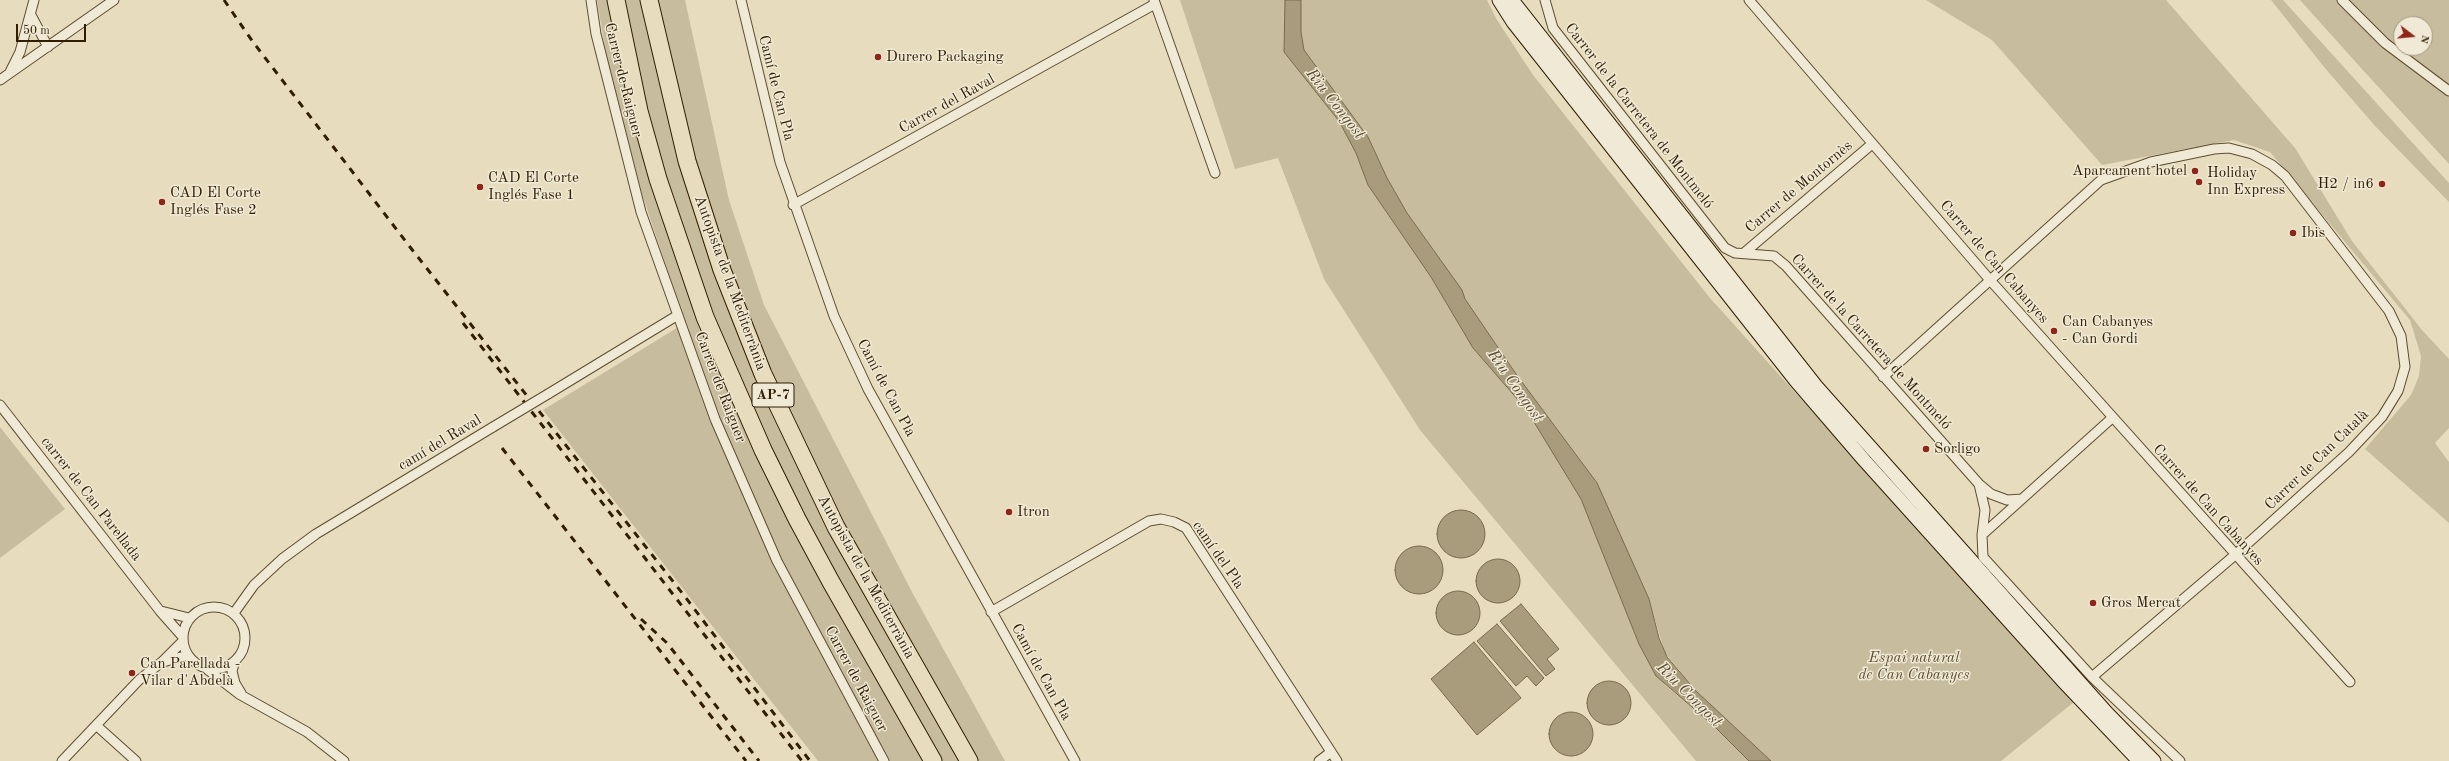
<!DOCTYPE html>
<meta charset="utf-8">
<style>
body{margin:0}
#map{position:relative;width:2449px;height:761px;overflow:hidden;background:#e7ddbe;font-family:"Old Standard TT",serif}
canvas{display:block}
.north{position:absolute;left:2393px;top:16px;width:40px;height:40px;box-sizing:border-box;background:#efe9d5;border:1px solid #a39780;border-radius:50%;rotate:106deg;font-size:11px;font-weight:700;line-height:16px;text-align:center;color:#311d00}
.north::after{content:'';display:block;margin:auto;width:14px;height:18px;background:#8f2418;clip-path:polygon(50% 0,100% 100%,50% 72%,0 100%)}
.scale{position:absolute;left:16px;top:24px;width:70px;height:18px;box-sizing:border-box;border:2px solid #311d00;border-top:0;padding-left:5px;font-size:12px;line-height:14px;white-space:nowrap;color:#311d00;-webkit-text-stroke:3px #efe9d5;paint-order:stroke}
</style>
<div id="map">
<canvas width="2449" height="761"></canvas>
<div class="north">N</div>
<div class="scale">50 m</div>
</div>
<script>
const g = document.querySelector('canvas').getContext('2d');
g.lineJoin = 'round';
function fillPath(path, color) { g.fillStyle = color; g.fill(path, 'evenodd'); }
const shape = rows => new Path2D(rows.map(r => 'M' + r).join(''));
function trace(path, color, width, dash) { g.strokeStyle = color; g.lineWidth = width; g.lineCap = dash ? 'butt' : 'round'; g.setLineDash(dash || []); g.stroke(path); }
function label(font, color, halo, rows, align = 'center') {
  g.font = font + ' "Old Standard TT",serif'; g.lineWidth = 3; g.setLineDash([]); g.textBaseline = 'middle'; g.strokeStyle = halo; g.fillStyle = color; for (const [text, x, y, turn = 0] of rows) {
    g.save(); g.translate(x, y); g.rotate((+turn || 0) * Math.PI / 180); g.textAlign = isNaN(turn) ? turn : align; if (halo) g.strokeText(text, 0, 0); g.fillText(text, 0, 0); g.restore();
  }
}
fillPath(shape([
 [597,0,685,0,729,200,764,305,912,592,1005,761,818,761,543,410,685,323,642,194,606,54],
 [1180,0,1285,0,1284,52,1339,121,1356,153,1368,185,1431,277,1473,348,1526,409,1582,499,1639,644,1654,672,1665,685,1715,727,1749,761,1696,761,1420,430,1324,279,1278,158,1235,169],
 [1301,0,1487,0,1497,20,1533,75,1710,298,2074,702,2001,761,1771,761,1696,691,1665,653,1650,603,1597,483,1516,374,1465,299,1462,290,1407,213,1387,178,1368,137,1304,50,1301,32],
 [1926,0,2166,0,2295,148,2352,241,2422,330,2449,359,2449,428,2435,443,2449,462,2449,523,2365,449,2411,395,2419,376,2421,356,2410,320,2270,152,2234,140,2102,165,1992,40],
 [2271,0,2283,0,2449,183,2449,202,2376,127,2324,67],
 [2300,0,2449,0,2449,164,2361,68],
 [2401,24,2425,24,2425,48,2401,48],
 [0,427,65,509,0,558]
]), '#c8bc9e');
const water = shape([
 [1285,0,1301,0,1301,32,1304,50,1368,137,1387,178,1407,213,1462,290,1465,299,1516,374,1597,483,1649,599,1659,638,1667,657,1696,691,1771,761,1749,761,1715,727,1656,676,1639,644,1581,499,1526,409,1473,348,1431,277,1368,185,1356,153,1339,121,1284,52,1285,0],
 '1437 534a24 24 0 1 1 48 0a24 24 0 1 1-48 0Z',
 '1395 570a24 24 0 1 1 48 0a24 24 0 1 1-48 0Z',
 '1476 581a22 22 0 1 1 44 0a22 22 0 1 1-44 0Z',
 '1436 613a22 22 0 1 1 44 0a22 22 0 1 1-44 0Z',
 [1521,604,1559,649,1547,659,1555,669,1546,676,1500,621,1521,604],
 [1497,624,1544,678,1536,686,1527,676,1516,686,1477,641,1497,624],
 [1474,642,1521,698,1477,735,1431,679,1474,642],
 '1587 703a22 22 0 1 1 44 0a22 22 0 1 1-44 0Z',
 '1549 734a22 22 0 1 1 44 0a22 22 0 1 1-44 0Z'
]);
fillPath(water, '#a99c7d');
trace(water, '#79694b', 1);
const street = shape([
 [591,0,596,34,641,212,715,419,777,561,884,761],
 [741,0,780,162,834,316,868,389,1075,761],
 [1154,0,1215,173],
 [1545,0,1553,28,1725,248,1735,253,1774,256,1786,266,1979,484,1985,510,1982,535,1983,557,2092,677,2180,761],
 [1749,0,1990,280,2350,682],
 [2342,0,2385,43,2449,91],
 [31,15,48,47],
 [10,72,20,52,34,0],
 [0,80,114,0],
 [793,205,1155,4],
 [1744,253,1872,144],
 [1883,377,2101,180,2151,162,2214,149,2229,148,2252,154,2272,165,2285,176,2389,311,2401,336,2405,367,2398,391,2382,417,2349,452,2235,555,2092,677],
 [548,394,678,315],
 [0,405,160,611,183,637],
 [1979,484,1991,494,2007,500,2022,499],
 [1982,535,2112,418],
 '183 638a31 31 0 1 1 62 0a31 31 0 1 1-62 0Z',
 [161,611,189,618],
 [991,612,1149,521,1161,519,1174,522,1186,528,1337,761],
 [234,613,254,585,282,559,316,534,493,427],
 [235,661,232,671,235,683,241,693],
 [163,662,188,655],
 [208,670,239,694,307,732,344,761],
 [97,726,136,761],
 [62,761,139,680,163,661,183,641],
 [1319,761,1331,752]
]);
const secondary = shape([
 [1499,0,1513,22,1796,381,1864,460,2062,680,2139,761],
 [1512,0,1816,386,2107,713,2154,761]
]);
const highway = shape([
 [616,0,639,111,658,179,705,317,763,450,797,519,831,582,933,761],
 [649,0,687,161,722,270,763,374,836,527,969,761]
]);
trace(street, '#5e4d30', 11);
trace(secondary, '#311d00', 15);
trace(highway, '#311d00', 19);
trace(street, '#efe9d5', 9);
trace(secondary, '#efe9d5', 13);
trace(highway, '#e7ddbe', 17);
trace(shape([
 [224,0,253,42,410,247,686,598,810,761],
 [463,323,802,761],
 [502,448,746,761],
 [641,619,667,643,759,761]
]), '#311d00', 3, [7, 7]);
const streetBridge = shape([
 [493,427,548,394]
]);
trace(streetBridge, '#5e4d30', 11, []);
trace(streetBridge, '#efe9d5', 9);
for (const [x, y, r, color] of [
 [878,57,4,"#8f2418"],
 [2195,171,4,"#8f2418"],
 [2199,182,4,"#8f2418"],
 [2382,184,4,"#8f2418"],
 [480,187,4,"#8f2418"],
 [162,202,4,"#8f2418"],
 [2293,233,4,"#8f2418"],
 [2054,331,4,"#8f2418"],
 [1926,449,4,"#8f2418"],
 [1009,512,4,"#8f2418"],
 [2093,603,4,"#8f2418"],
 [132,673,4,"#8f2418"]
]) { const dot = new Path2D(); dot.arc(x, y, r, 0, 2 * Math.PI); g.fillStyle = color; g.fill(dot); trace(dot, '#efe9d5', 1.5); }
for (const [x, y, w] of [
 [773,395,42]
]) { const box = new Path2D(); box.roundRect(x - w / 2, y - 12, w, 24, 3); g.fillStyle = '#efe9d5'; g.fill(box); trace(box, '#311d00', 1); }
label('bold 14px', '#311d00', null, [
 ["AP-7",773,395]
]);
label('15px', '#311d00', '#efe9d5', [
 ["Durero Packaging",886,57],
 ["Aparcament hotel",2187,171,"right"],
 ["Holiday",2207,173],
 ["Inn Express",2207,190],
 ["CAD El Corte",488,178],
 ["Inglés Fase 1",488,195],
 ["H2 / in6",2374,184,"right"],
 ["CAD El Corte",170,193],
 ["Inglés Fase 2",170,210],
 ["Ibis",2301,233],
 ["Can Cabanyes",2062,322],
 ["- Can Gordi",2062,339],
 ["Sorligo",1934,449],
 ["Itron",1017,512],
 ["Gros Mercat",2101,603],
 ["Can Parellada -",140,664],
 ["Vilar d'Abdelà",140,681]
], 'left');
label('15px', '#311d00', '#efe9d5', [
 ["Carrer de Raiguer",623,80,76],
 ["Camí de Can Pla",776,88,76],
 ["Carrer del Raval",947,104,-29],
 ["Carrer de la Carretera de Montmeló",1639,116,52],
 ["Carrer de Montornès",1799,187,-40],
 ["Carrer de Can Cabanyes",1994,262,49],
 ["Autopista de la Mediterrània",730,283,70],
 ["Carrer de la Carretera de Montmeló",1871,342,48],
 ["Carrer de Raiguer",720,387,69],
 ["Camí de Can Pla",886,388,62],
 ["camí del Raval",440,443,-31],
 ["Carrer de Can Català",2317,460,-44],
 ["carrer de Can Parellada",91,499,52],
 ["Carrer de Can Cabanyes",2208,505,48],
 ["camí del Pla",1218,555,55],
 ["Autopista de la Mediterrània",866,577,61],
 ["Camí de Can Pla",1041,672,61],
 ["Carrer de Raiguer",856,679,62]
]);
label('italic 15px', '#5e4d2f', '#efe9d5', [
 ["Espai natural",1914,658],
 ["de Can Cabanyes",1914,675]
]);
label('italic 16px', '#5b492c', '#efe9d5', [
 ["Riu Congost",1335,104,52],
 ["Riu Congost",1515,386,55],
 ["Riu Congost",1689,695,45]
]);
</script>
